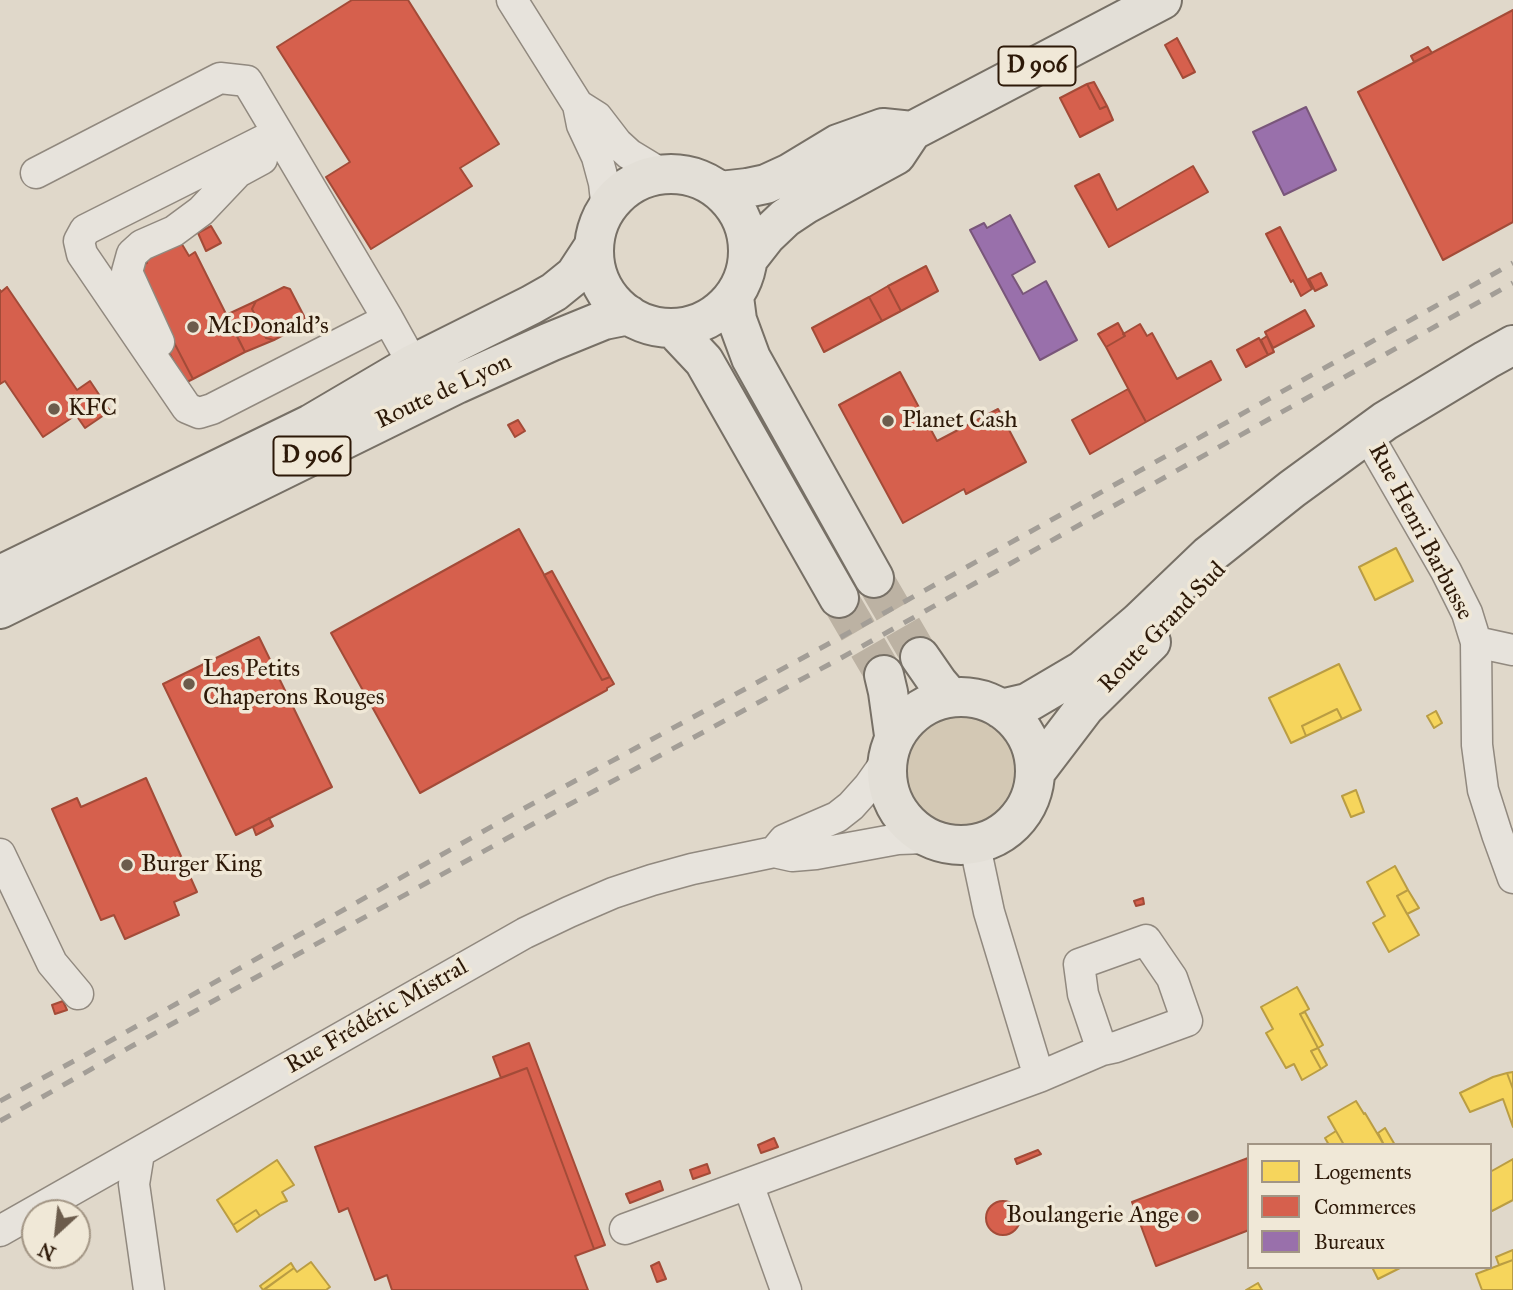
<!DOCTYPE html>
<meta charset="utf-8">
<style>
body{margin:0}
#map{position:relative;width:1513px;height:1290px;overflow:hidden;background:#e0d8ca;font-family:"IM FELL Great Primer",serif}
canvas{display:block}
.legend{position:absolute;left:1247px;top:1143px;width:245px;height:126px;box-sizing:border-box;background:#f0e8d7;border:2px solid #a29584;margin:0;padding:9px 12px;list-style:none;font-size:21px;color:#2d1908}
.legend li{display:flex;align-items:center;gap:14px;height:35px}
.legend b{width:35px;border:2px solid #a29584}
.north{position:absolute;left:21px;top:1199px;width:70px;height:70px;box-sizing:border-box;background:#f0e8d7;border:2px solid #a29584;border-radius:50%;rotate:207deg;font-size:19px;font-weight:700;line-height:28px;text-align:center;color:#2d1908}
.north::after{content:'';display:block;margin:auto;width:24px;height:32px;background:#6c5c4c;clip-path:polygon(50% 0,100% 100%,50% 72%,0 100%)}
</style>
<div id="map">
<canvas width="1513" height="1290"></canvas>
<ul class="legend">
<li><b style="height:19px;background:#f6d55c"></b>Logements</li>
<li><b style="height:19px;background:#d6604d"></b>Commerces</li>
<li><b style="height:19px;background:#9970ab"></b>Bureaux</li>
</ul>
<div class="north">N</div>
</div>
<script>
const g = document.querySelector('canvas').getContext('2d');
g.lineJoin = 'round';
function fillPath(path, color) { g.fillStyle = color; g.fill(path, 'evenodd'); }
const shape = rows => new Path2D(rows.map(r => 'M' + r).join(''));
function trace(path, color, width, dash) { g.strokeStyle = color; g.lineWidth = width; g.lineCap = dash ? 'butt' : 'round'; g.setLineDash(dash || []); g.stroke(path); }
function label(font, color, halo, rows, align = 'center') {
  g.font = font + ' "IM FELL Great Primer",serif'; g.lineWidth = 7; g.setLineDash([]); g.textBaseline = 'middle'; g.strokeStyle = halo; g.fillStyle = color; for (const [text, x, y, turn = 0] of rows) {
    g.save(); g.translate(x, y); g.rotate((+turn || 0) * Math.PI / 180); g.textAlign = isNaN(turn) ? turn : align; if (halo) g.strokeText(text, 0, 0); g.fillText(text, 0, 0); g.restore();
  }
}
fillPath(shape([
 '907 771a55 55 0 1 1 110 0a55 55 0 1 1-110 0Z'
]), '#d3c8b4');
const homes = shape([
 [1396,548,1413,581,1375,600,1359,567,1396,548],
 [1339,664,1361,710,1342,719,1337,709,1302,726,1306,736,1291,743,1269,698,1339,664],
 [1337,709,1342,719,1306,736,1302,726,1337,709],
 [1436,711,1442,723,1434,728,1427,716,1436,711],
 [1356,790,1364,812,1351,817,1342,796,1356,790],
 [1395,866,1408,890,1397,896,1419,935,1389,952,1373,923,1385,916,1367,882,1395,866],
 [1408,890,1419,908,1407,914,1397,896,1408,890],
 [1297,987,1309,1009,1300,1014,1318,1048,1311,1051,1321,1069,1302,1080,1294,1064,1286,1068,1266,1033,1273,1029,1261,1007,1297,987],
 [1305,1012,1323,1045,1318,1048,1300,1014,1305,1012],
 [1318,1048,1327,1065,1321,1069,1311,1051,1318,1048],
 [1513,1072,1513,1089,1507,1073,1513,1072],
 [1507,1073,1513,1089,1513,1127,1503,1099,1470,1112,1460,1093,1493,1077,1507,1073],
 [1356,1101,1364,1114,1365,1113,1384,1145,1344,1145,1328,1117,1356,1101],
 [1385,1128,1395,1145,1384,1145,1378,1133,1385,1128],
 [1336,1131,1344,1145,1329,1145,1325,1138,1336,1131],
 [1513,1159,1513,1200,1490,1212,1490,1172,1513,1159],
 [277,1160,294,1185,282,1192,287,1201,281,1203,260,1216,256,1210,233,1225,217,1200,277,1160],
 [256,1210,260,1216,237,1232,233,1225,256,1210],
 [1513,1250,1513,1260,1499,1265,1496,1257,1513,1250],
 [1513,1260,1513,1290,1482,1290,1476,1274,1513,1260],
 [311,1262,330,1287,326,1290,264,1290,294,1268,297,1272,311,1262],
 [291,1263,294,1268,263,1290,260,1286,291,1263],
 [1372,1267,1402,1267,1378,1279,1372,1267],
 [1258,1283,1262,1290,1246,1290,1258,1283]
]);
fillPath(homes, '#f6d55c');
trace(homes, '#ba9d43', 2);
const shops = shape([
 [352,0,408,0,499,144,460,168,472,186,371,249,326,177,350,162,277,47,352,0],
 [1513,10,1513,222,1443,260,1358,92,1513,10],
 [1177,38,1195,72,1183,78,1165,45,1177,38],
 [1428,47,1432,53,1414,62,1411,56,1428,47],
 [1094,82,1107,106,1100,109,1087,84,1094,82],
 [1087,84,1100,109,1107,106,1113,120,1080,137,1060,98,1087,84],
 [1193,166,1208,192,1109,247,1075,186,1099,174,1117,210,1193,166],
 [211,226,221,243,206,251,198,233,211,226],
 [1280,227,1312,289,1301,296,1293,280,1291,282,1266,234,1280,227],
 [180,241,189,256,195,252,245,352,193,379,141,279,140,267,147,263,145,258,180,241],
 [926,266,938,291,901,311,888,286,926,266],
 [1321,273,1327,285,1315,291,1309,279,1321,273],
 [141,279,193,379,185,383,133,283,141,279],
 [888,286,901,311,882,321,869,297,888,286],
 [7,287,77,390,90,381,110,411,85,428,76,415,43,437,5,381,0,384,0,290,1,292,7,287],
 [284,287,290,289,305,318,302,325,274,340,266,338,252,309,256,301,284,287],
 [869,297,882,321,824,352,812,328,869,297],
 [256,301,252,309,266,338,274,340,245,352,226,315,256,301],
 [1305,310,1314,326,1273,348,1265,332,1305,310],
 [1118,323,1125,336,1106,347,1098,334,1118,323],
 [1140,324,1147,336,1152,333,1177,379,1211,361,1221,380,1146,422,1106,347,1125,336,1123,334,1140,324],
 [1267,336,1274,352,1268,355,1261,340,1267,336],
 [1259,338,1268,355,1246,367,1237,350,1259,338],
 [900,372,937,441,998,409,1026,462,966,494,964,489,903,523,839,405,900,372],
 [1128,389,1146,422,1090,454,1072,420,1128,389],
 [518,420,525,431,515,437,508,425,518,420],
 [519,529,602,680,610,677,614,684,607,688,607,690,420,793,331,633,519,529],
 [552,571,610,677,602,680,577,635,544,575,552,571],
 [259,637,332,787,236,835,163,684,259,637],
 [146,778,197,892,174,902,179,915,125,939,114,915,101,920,52,809,77,798,81,807,146,778],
 [269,818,273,826,256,835,253,827,269,818],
 [1143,898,1144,904,1136,906,1134,901,1143,898],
 [63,1001,67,1010,55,1014,52,1005,63,1001],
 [529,1043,605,1245,594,1249,527,1068,501,1078,493,1057,529,1043],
 [527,1068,594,1249,575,1256,588,1290,392,1290,387,1275,375,1280,348,1208,339,1212,315,1147,527,1068],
 [774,1138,778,1147,761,1153,758,1145,774,1138],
 [1038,1150,1041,1154,1017,1164,1015,1159,1038,1150],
 [1248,1158,1249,1230,1156,1266,1132,1202,1248,1158],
 [707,1164,710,1173,693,1179,690,1170,707,1164],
 [660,1181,663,1190,630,1203,626,1194,660,1181],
 '986 1218a17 17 0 1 1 34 0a17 17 0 1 1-34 0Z',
 [659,1262,666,1279,657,1282,651,1266,659,1262]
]);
fillPath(shops, '#d6604d');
trace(shops, '#a34b38', 2);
const offices = shape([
 [1306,107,1336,170,1284,195,1253,132,1306,107],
 [1010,215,1035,262,1012,275,1023,294,1046,281,1077,340,1040,360,970,230,984,223,987,228,1010,215]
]);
fillPath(offices, '#9970ab');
trace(offices, '#79567a', 2);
trace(shape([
 [874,578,920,657],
 [839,598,884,675]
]), '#bcb2a3', 38, [38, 19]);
const minor = shape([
 [512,0,578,105,582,125,597,157,604,183,607,210],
 [578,105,597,117,617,143,629,154,662,174],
 [36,173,220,78,247,81,278,133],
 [388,319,212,409,199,413,187,408,82,254,79,241,85,230,278,133,388,319,413,364],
 [159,342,127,272,132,254,142,245,174,231,201,211,238,172,262,159],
 [1367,434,1446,571,1467,613,1476,642,1477,745,1483,790,1497,834,1513,878],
 [1476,642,1513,650],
 [774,852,784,840,837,817,851,806,869,786,886,762],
 [0,854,52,963,78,994],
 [1039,1077,1102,1050,1116,1047,1187,1021,1172,978,1146,940,1079,964,1083,994,1102,1050],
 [139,1153,134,1184,149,1290],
 [748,1184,786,1290],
 [625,1229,1039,1077,989,912,975,846],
 [0,1231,525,933,569,912,613,893,652,880,692,869,774,852,792,856,816,854,898,839,927,838]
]);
const major = shape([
 '594 251a77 77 0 1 1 154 0a77 77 0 1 1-154 0Z',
 [720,191,747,188,766,184,790,173,838,144,883,128,912,131],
 [748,259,766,236,785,218,806,204,896,155,912,131,1162,0],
 [734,297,737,320,751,358,874,578],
 [673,328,704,361,839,598],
 [0,575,311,424,413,364,531,305,554,292,575,275,594,246],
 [0,609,457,384,550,342,604,320,629,315],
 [920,657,938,683,950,697],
 [884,675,888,692,894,735],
 '887 771a74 74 0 1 1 148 0a74 74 0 1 1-148 0Z',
 [1001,709,1027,703,1083,670,1139,622,1209,555,1292,489,1385,421,1486,360,1513,345],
 [1037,770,1085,707,1151,642]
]);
trace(minor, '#91897f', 33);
trace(major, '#777066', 42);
trace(minor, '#e7e3dc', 30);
trace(major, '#e3dfd7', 38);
trace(shape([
 [0,1101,87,1054,523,809,832,642,1513,263],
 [0,1121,132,1046,533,824,841,658,1513,283]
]), '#a39e97', 5, [12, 12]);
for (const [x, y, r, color] of [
 [193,327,7,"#6c5c4c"],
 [54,409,7,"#6c5c4c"],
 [888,421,7,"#6c5c4c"],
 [189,684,7,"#6c5c4c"],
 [127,865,7,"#6c5c4c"],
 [1193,1216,7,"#6c5c4c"]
]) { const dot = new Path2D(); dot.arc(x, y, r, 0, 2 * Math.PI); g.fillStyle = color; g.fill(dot); trace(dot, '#f0e8d7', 2.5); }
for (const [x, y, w] of [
 [1037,66,77],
 [312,456,77]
]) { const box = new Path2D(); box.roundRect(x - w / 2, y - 19.5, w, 39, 5); g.fillStyle = '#f0e8d7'; g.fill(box); trace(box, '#2d1908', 2); }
label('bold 23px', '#2d1908', null, [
 ["D 906",1037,66],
 ["D 906",312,456]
]);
label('24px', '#2d1908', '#f0e8d7', [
 ["McDonald's",207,327],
 ["KFC",68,409],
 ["Planet Cash",902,421],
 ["Les Petits",203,670],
 ["Chaperons Rouges",203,698],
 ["Burger King",141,865],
 ["Boulangerie Ange",1179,1216,"right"]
], 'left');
label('24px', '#2d1908', '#f0e8d7', [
 ["Route de Lyon",444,392,-25],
 ["Rue Henri Barbusse",1420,532,62],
 ["Route Grand Sud",1163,628,-46],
 ["Rue Frédéric Mistral",377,1017,-30]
]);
</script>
